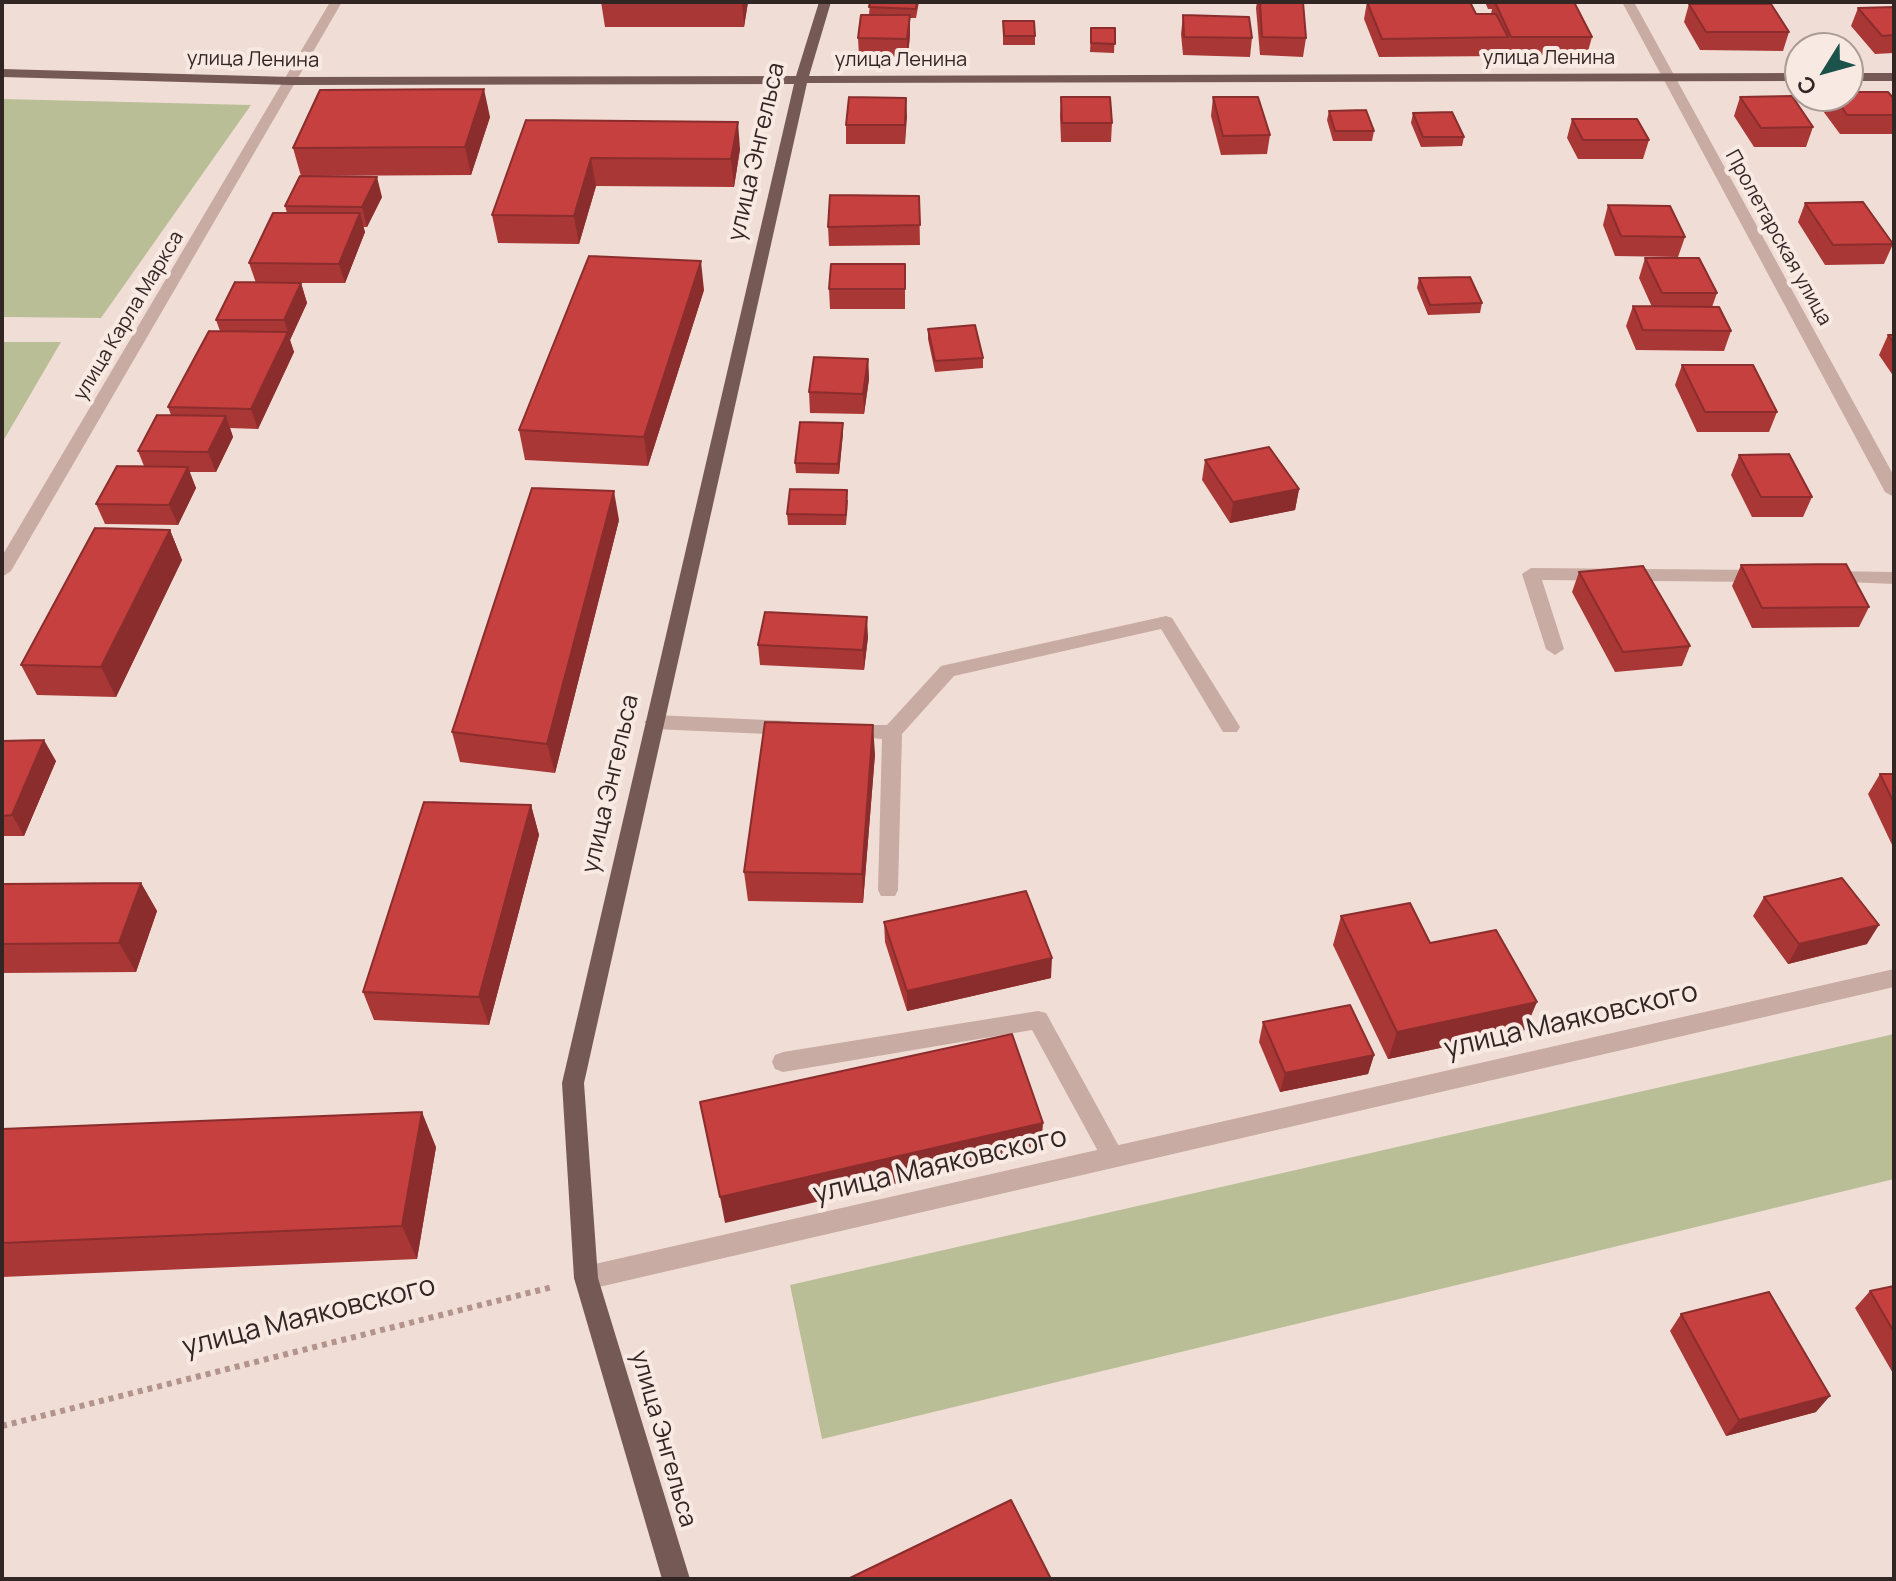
<!DOCTYPE html>
<meta charset="utf-8">
<style>
body{margin:0}
#map{position:relative;width:1896px;height:1581px;overflow:hidden;background:#f0ded6;font-family:Manrope,sans-serif}
canvas{display:block}
.frame{position:absolute;inset:0;border:4px solid #322625;pointer-events:none}
.north{position:absolute;left:1784px;top:32px;width:80px;height:80px;box-sizing:border-box;background:#f8e9e2;border:2px solid #a99b96;border-radius:50%;rotate:233deg;font-size:22px;font-weight:700;line-height:32px;text-align:center;color:#322625}
.north::after{content:'';display:block;margin:auto;width:28px;height:36px;background:#1b534a;clip-path:polygon(50% 0,100% 100%,50% 72%,0 100%)}
</style>
<div id="map">
<canvas width="1896" height="1581"></canvas>
<div class="frame"></div>
<div class="north">С</div>
</div>
<script>
const g = document.querySelector('canvas').getContext('2d');
g.lineJoin = 'round';
function fillPath(path, color) { g.fillStyle = color; g.fill(path, 'evenodd'); }
const shape = rows => new Path2D(rows.map(r => 'M' + r).join(''));
function trace(path, color, width, dash) { g.strokeStyle = color; g.lineWidth = width; g.lineCap = dash ? 'butt' : 'round'; g.setLineDash(dash || []); g.stroke(path); }
function label(font, color, halo, rows, align = 'center') {
  g.font = font + ' Manrope,sans-serif'; g.lineWidth = 8; g.setLineDash([]); g.textBaseline = 'middle'; g.strokeStyle = halo; g.fillStyle = color; for (const [text, x, y, turn = 0] of rows) {
    g.save(); g.translate(x, y); g.rotate((+turn || 0) * Math.PI / 180); g.textAlign = isNaN(turn) ? turn : align; if (halo) g.strokeText(text, 0, 0); g.fillText(text, 0, 0); g.restore();
  }
}
fillPath(shape([
 [2,99,251,105,101,318,2,317],
 [2,342,61,342,2,443],
 [1894,1034,1894,1179,822,1439,790,1285]
]), '#babe97');
trace(shape([
 [2,1426,552,1287]
]), '#b3948d', 6, [5, 5]);
fillPath(shape([
 [1531,568,1761,570,1770,576,1761,582,1542,580,1564,649,1555,655,1546,649,1522,574,1531,568],
 [1829,571,1894,572,1894,584,1823,581,1820,577,1829,571],
 [1166,616,1172,618,1237,722,1240,727,1237,732,1223,732,1161,629,954,676,902,734,898,890,895,896,881,896,878,890,882,739,839,735,836,730,839,725,887,725,941,666,1166,616],
 [654,715,790,721,800,728,790,735,654,729,644,722,654,715],
 [1038,1011,1046,1013,1121,1150,1125,1157,1121,1164,1113,1167,1105,1164,1032,1030,783,1072,775,1069,772,1062,775,1055,783,1052,1038,1011]
]), '#c8aba2');
fillPath(shape([
 [330,2,342,2,11,571,2,577,2,556,330,2],
 [1622,2,1634,2,1894,476,1894,497,1885,492,1622,2],
 [1894,969,1894,987,586,1290,577,1286,574,1278,577,1270,586,1266,1894,969]
]), '#c8aba2');
fillPath(shape([
 [819,2,831,2,809,76,1800,73,1800,81,807,83,584,1083,598,1278,690,1579,662,1579,574,1278,562,1083,794,84,291,85,2,77,2,69,291,77,796,76,819,2],
 [1848,73,1894,73,1894,81,1848,81,1848,73]
]), '#755955');
fillPath(shape([
 [601,2,748,2,744,27,605,27],
 [870,2,919,2,916,18,910,18,910,34,908,57,859,56,858,38,869,15],
 [1257,2,1303,2,1306,38,1303,57,1260,55,1256,8],
 [1367,2,1476,14,1491,14,1492,9,1488,9,1485,2,1574,2,1592,37,1587,55,1507,55,1505,50,1503,56,1379,57,1364,19],
 [1689,4,1789,32,1783,51,1700,50,1684,22],
 [1894,7,1894,53,1875,54,1851,26,1858,8],
 [1183,15,1252,38,1250,57,1183,55,1181,34],
 [1003,21,1035,36,1035,45,1003,45],
 [1091,28,1115,28,1114,53,1090,52],
 [1829,96,1894,99,1894,134,1840,134,1823,111],
 [1061,97,1112,123,1111,142,1061,142,1060,116],
 [1213,97,1270,135,1267,154,1221,155,1211,116],
 [1740,97,1813,127,1806,147,1754,147,1734,116],
 [906,98,905,144,846,144,846,125],
 [1329,111,1374,131,1372,141,1333,141,1327,120],
 [1413,113,1464,137,1462,146,1421,147,1411,123],
 [490,117,471,175,301,176,293,148],
 [1572,119,1649,140,1643,159,1578,159,1567,138],
 [526,120,740,149,734,187,596,186,579,244,498,243,492,215],
 [919,196,920,245,829,246,828,227],
 [382,197,367,227,363,227,365,232,345,283,301,283,307,303,290,340,294,352,258,429,230,428,233,437,216,472,189,472,196,488,178,525,105,524,96,504,144,466,138,451,171,415,168,407,220,331,216,320,256,283,249,263,287,213,285,206],
 [1805,203,1893,244,1884,264,1825,265,1798,222],
 [1608,205,1685,237,1678,257,1615,256,1603,225],
 [1645,258,1717,293,1712,307,1731,331,1724,351,1636,350,1626,326,1633,306,1652,307,1639,278],
 [905,264,905,309,830,309,829,289],
 [1419,278,1482,303,1480,313,1428,315,1417,288],
 [704,290,648,466,525,460,519,430],
 [928,329,983,358,983,368,935,372,928,339],
 [1888,335,1894,335,1894,377,1879,355],
 [868,359,869,379,864,414,810,413,809,392],
 [1682,365,1777,412,1769,432,1697,432,1675,385],
 [843,423,843,433,839,474,796,473,795,463],
 [1739,455,1812,497,1803,517,1752,517,1731,475],
 [1205,460,1299,489,1295,510,1230,523,1202,480],
 [848,500,846,525,788,525,787,514],
 [619,520,555,773,460,762,452,732],
 [170,530,182,560,116,697,37,695,21,665],
 [1741,565,1869,607,1859,627,1752,628,1732,586],
 [1579,572,1690,646,1682,666,1615,672,1572,592],
 [868,637,864,670,760,665,758,645],
 [2,741,56,761,24,836,2,836],
 [875,754,863,903,748,901,744,872],
 [1880,774,1894,774,1894,849,1868,794],
 [531,805,539,835,489,1025,374,1020,363,992],
 [141,883,157,911,136,972,2,973,2,884],
 [1764,897,1867,944,1788,964,1753,916],
 [1341,916,1430,943,1525,1030,1388,1059,1333,945],
 [884,922,1051,978,907,1011,885,942],
 [1263,1022,1374,1055,1368,1074,1280,1092,1259,1042],
 [2,1129,436,1147,417,1259,2,1277],
 [1894,1286,1894,1375,1855,1308,1870,1291],
 [1681,1314,1816,1412,1726,1436,1670,1331]
]), '#a93736');
fillPath(shape([
 [742,2,748,2,744,27],
 [910,15,910,34,908,57,907,39],
 [484,89,490,117,471,175,465,147],
 [906,98,907,117,905,144,905,125],
 [738,122,740,149,734,187,731,159],
 [591,158,596,186,579,244,574,216],
 [377,177,382,197,367,227,362,207],
 [360,213,365,232,345,283,339,264],
 [701,261,704,290,648,466,644,437],
 [301,283,307,303,290,340,294,352,258,429,251,409,288,332,284,320],
 [868,359,869,379,864,414,863,394],
 [226,416,233,437,216,472,208,452],
 [843,423,843,433,839,474,838,464],
 [188,467,196,488,178,525,169,505],
 [1299,489,1295,510,1230,523,1233,502],
 [614,491,619,520,555,773,547,744],
 [170,530,182,560,116,697,101,667],
 [867,617,868,637,864,670,863,650],
 [873,725,875,754,863,903,862,874],
 [44,740,56,761,24,836,12,815],
 [531,805,539,835,489,1025,479,997],
 [141,883,157,911,136,972,119,943],
 [1879,925,1867,944,1788,964,1799,944],
 [1052,958,1051,978,907,1011,907,991],
 [1537,1002,1525,1030,1388,1059,1397,1032],
 [1374,1055,1368,1074,1280,1092,1285,1073],
 [422,1112,436,1147,417,1259,402,1226],
 [1043,1123,1041,1150,725,1223,720,1197],
 [1830,1396,1816,1412,1726,1436,1739,1420]
]), '#8a2d2c');
const building = shape([
 [870,2,917,2,916,9,869,7,870,2],
 [1260,2,1303,2,1306,38,1262,37,1260,2],
 [1367,2,1470,2,1476,14,1496,14,1508,37,1382,39,1367,2],
 [1495,2,1574,2,1592,37,1511,37,1495,2],
 [1689,4,1771,4,1789,32,1706,32,1689,4],
 [1894,7,1894,35,1882,36,1858,8,1894,7],
 [861,15,910,15,907,39,858,38,861,15],
 [1183,15,1249,17,1252,38,1184,37,1183,15],
 [1003,21,1034,21,1035,36,1004,36,1003,21],
 [1091,28,1115,28,1115,44,1091,43,1091,28],
 [484,89,465,147,293,148,320,90,484,89],
 [1848,92,1888,92,1894,99,1894,115,1847,115,1834,96,1848,96,1848,92],
 [1792,96,1813,127,1761,128,1740,97,1792,96],
 [849,97,906,98,905,125,846,125,849,97],
 [1061,97,1110,97,1112,123,1062,123,1061,97],
 [1213,97,1258,97,1270,135,1223,136,1213,97],
 [1366,110,1374,131,1335,131,1329,111,1366,110],
 [1452,112,1464,137,1423,137,1413,113,1452,112],
 [1572,119,1637,119,1649,140,1583,140,1572,119],
 [526,120,738,122,731,159,591,158,574,216,492,215,526,120],
 [300,176,377,177,362,207,285,206,300,176],
 [830,195,919,196,920,225,828,227,830,195],
 [1863,202,1893,244,1833,245,1805,203,1863,202],
 [1608,205,1670,206,1685,237,1621,236,1608,205],
 [273,213,360,213,339,264,249,263,273,213],
 [589,256,701,261,644,437,519,430,589,256],
 [1645,258,1699,258,1717,293,1662,293,1645,258],
 [831,264,905,264,905,289,829,289,831,264],
 [1470,277,1482,303,1430,305,1419,278,1470,277],
 [235,282,301,283,284,320,216,320,235,282],
 [1633,306,1719,307,1731,331,1643,330,1633,306],
 [975,325,983,358,935,361,928,329,975,325],
 [209,331,288,332,251,409,168,407,209,331],
 [1888,335,1894,335,1894,343,1888,335],
 [814,357,868,359,863,394,809,392,814,357],
 [1682,365,1753,365,1777,412,1705,412,1682,365],
 [157,415,226,416,208,452,138,451,157,415],
 [800,422,843,423,838,464,795,463,800,422],
 [1269,447,1299,489,1233,502,1205,460,1269,447],
 [1789,454,1812,497,1761,497,1739,455,1789,454],
 [117,466,188,467,169,505,96,504,117,466],
 [532,488,614,491,547,744,452,732,532,488],
 [790,489,847,490,846,515,787,514,790,489],
 [95,528,170,530,101,667,21,665,95,528],
 [1846,564,1869,607,1762,608,1741,565,1846,564],
 [1643,566,1690,646,1623,652,1579,572,1643,566],
 [765,612,867,617,863,650,758,645,765,612],
 [765,722,873,725,862,874,744,872,765,722],
 [44,740,12,815,2,816,2,741,44,740],
 [1880,774,1894,774,1894,803,1880,774],
 [424,802,531,805,479,997,363,992,424,802],
 [1842,878,1879,925,1799,944,1764,897,1842,878],
 [141,883,119,943,2,944,2,884,141,883],
 [1026,891,1052,958,907,991,884,922,1026,891],
 [1410,903,1430,943,1496,930,1537,1002,1397,1032,1341,916,1410,903],
 [1350,1005,1374,1055,1285,1073,1263,1022,1350,1005],
 [1012,1034,1043,1123,720,1197,700,1102,1012,1034],
 [422,1112,402,1226,2,1243,2,1129,422,1112],
 [1894,1286,1894,1332,1870,1291,1894,1286],
 [1769,1292,1830,1396,1739,1420,1681,1314,1769,1292],
 [1011,1500,1051,1579,851,1579,850,1578,1011,1500]
]);
fillPath(building, '#c5403f');
trace(building, '#8a2d2c', 2);
label('20px', '#322625', '#f8e9e2', [
 ["улица Ленина",1549,58],
 ["улица Ленина",253,60,1],
 ["улица Ленина",901,60],
 ["Пролетарская улица",1778,238,61],
 ["улица Карла Маркса",129,316,-59]
]);
label('24px', '#322625', '#f8e9e2', [
 ["улица Энгельса",757,152,-77],
 ["улица Энгельса",611,784,-77],
 ["улица Энгельса",663,1439,74]
]);
label('28px', '#322625', '#f8e9e2', [
 ["улица Маяковского",1571,1021,-13],
 ["улица Маяковского",940,1166,-13],
 ["улица Маяковского",309,1317,-14]
]);
</script>
